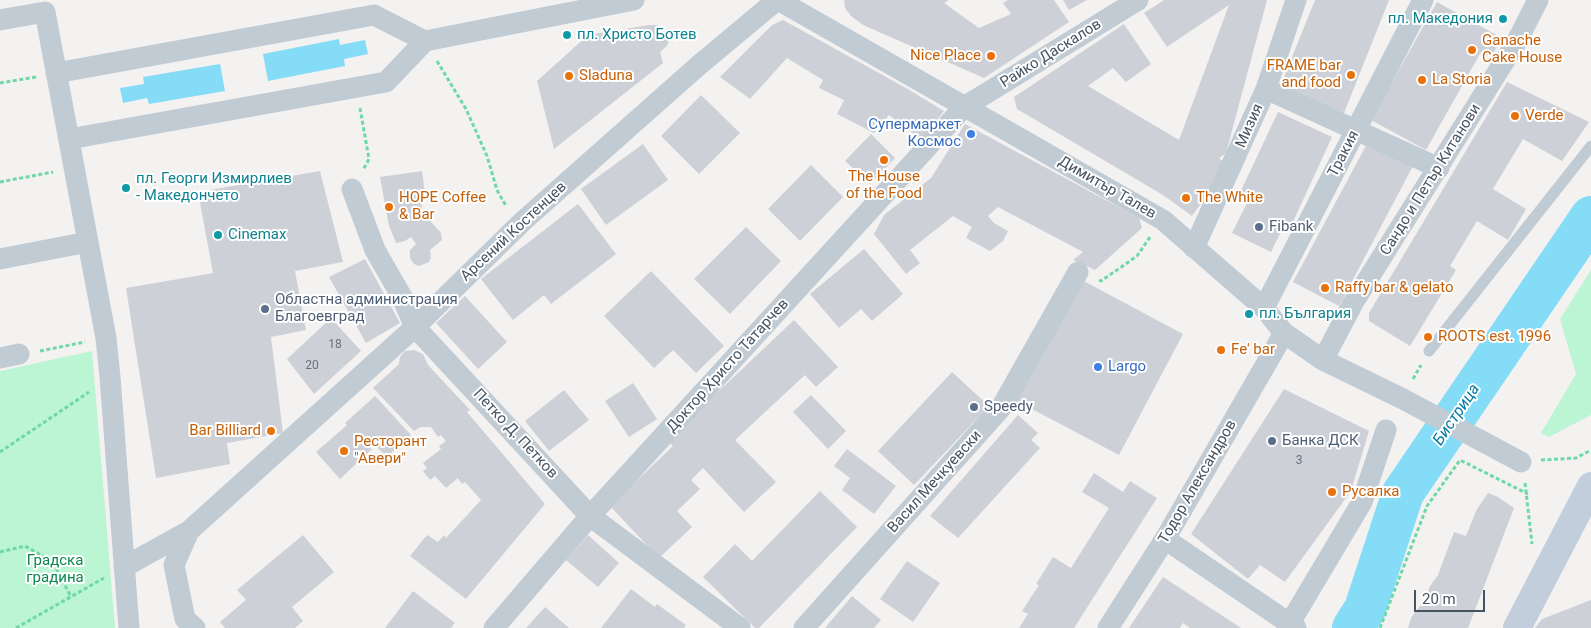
<!DOCTYPE html>
<meta charset="utf-8">
<style>
body{margin:0}
#map{position:relative;width:1591px;height:628px;overflow:hidden;background:#f4f1f1;font-family:Roboto,sans-serif}
canvas{display:block}
.scale{position:absolute;left:1414px;top:590px;width:71px;height:22px;box-sizing:border-box;border:2px solid #465461;border-top:0;padding-left:6px;font-size:15px;line-height:18px;white-space:nowrap;color:#465461;-webkit-text-stroke:4px #fff;paint-order:stroke}
</style>
<div id="map">
<canvas width="1591" height="628"></canvas>
<div class="scale">20 m</div>
</div>
<script>
const g = document.querySelector('canvas').getContext('2d');
g.lineJoin = 'round';
function fillPath(path, color) { g.fillStyle = color; g.fill(path, 'evenodd'); }
const shape = rows => new Path2D(rows.map(r => 'M' + r).join(''));
function trace(path, color, width, dash) { g.strokeStyle = color; g.lineWidth = width; g.lineCap = dash ? 'butt' : 'round'; g.setLineDash(dash || []); g.stroke(path); }
function label(font, color, halo, rows, align = 'center') {
  g.font = font + ' Roboto,sans-serif'; g.lineWidth = 4; g.setLineDash([]); g.textBaseline = 'middle'; g.strokeStyle = halo; g.fillStyle = color; for (const [text, x, y, turn = 0] of rows) {
    g.save(); g.translate(x, y); g.rotate((+turn || 0) * Math.PI / 180); g.textAlign = isNaN(turn) ? turn : align; if (halo) g.strokeText(text, 0, 0); g.fillText(text, 0, 0); g.restore();
  }
}
fillPath(shape([
 [1591,270,1591,415,1549,437,1541,433,1576,374,1560,319],
 [92,351,115,628,0,628,0,371]
]), '#bcf5d3');
fillPath(shape([
 [339,39,340,45,365,40,368,54,344,59,345,66,268,81,263,54],
 [220,64,225,91,149,104,147,98,123,103,120,88,144,84,143,77]
]), '#84dcf7');
trace(shape([
 [1353,628,1365,609,1403,493,1591,217]
]), '#84dcf7', 42);
fillPath(shape([
 [844,0,949,0,944,3,979,28,1011,14,1003,3,1008,0,1054,0,1069,22,984,78,863,25,851,16,845,8],
 [1063,0,1087,0,1069,10],
 [1164,0,1267,0,1226,153,1219,158,1228,166,1192,216,1163,195,1017,109,1014,97,1124,24,1151,64,1126,82,1113,68,1088,86,1179,140,1229,5,1167,47,1144,13],
 [1315,0,1389,0,1344,113,1280,87],
 [1437,2,1502,38,1491,57,1481,52,1426,150,1371,120],
 [783,20,906,88,944,111,922,140,889,115,874,133,837,114,844,100,819,88,823,80,787,58,750,99,720,77,772,25],
 [649,25,655,25,660,26,664,29,667,34,669,40,667,46,660,52,663,63,554,149,537,81,588,35],
 [1507,82,1589,122,1562,161,1523,139,1493,189,1526,209,1508,240,1477,221,1450,266,1456,270,1410,346,1369,321,1369,313],
 [701,95,740,133,699,174,661,136],
 [1278,112,1332,137,1292,224,1286,221,1271,252,1232,233,1247,203,1237,199],
 [965,124,1139,218,1142,228,1095,270,1073,260,1083,252,998,207,988,216,994,223,1008,231,1003,241,990,251,966,238,972,227,953,216,910,250,920,263,906,274,874,234,884,215,931,178],
 [871,134,895,158,870,184,845,161],
 [1369,140,1414,164,1339,306,1293,282],
 [643,144,668,180,606,225,581,189],
 [811,165,843,197,800,241,768,209],
 [320,171,343,262,295,271,306,330,271,337,283,433,227,443,230,464,156,478,126,288,213,273,198,192],
 [422,171,425,194,420,195,423,213,441,233,442,240,430,250,431,257,429,262,419,266,414,264,410,258,410,250,416,244,411,237,405,241,396,243,389,226,380,177],
 [578,204,616,254,551,304,544,295,513,320,481,279],
 [746,227,781,261,730,314,694,279],
 [864,249,903,294,872,321,861,309,839,328,810,294],
 [365,259,400,323,366,343,329,277],
 [651,271,724,346,696,373,673,350,654,368,604,316],
 [1078,278,1183,334,1119,455,1013,399],
 [465,296,507,342,478,369,436,323],
 [331,318,361,351,314,394,287,359],
 [794,320,838,367,816,387,805,375,735,440,776,482,744,512,703,468,691,480,700,489,677,511,692,527,659,558,610,506,673,446,667,440],
 [414,350,423,354,428,365,470,410,467,412,545,504,466,599,410,556,427,535,438,542,444,535,446,538,481,500,465,482,462,484,458,478,446,488,435,476,430,480,423,471,427,468,423,463,441,449,439,446,446,441,441,435,438,437,431,427,421,427,414,431,373,388,399,364,400,357,405,351],
 [952,372,989,406,914,485,878,451],
 [633,383,657,419,629,437,605,401],
 [1284,389,1369,431,1351,491,1285,582,1260,565,1248,579,1191,534],
 [564,390,589,420,549,451,525,421],
 [811,395,846,431,828,449,793,412],
 [375,396,411,435,387,457,374,444,370,448,372,449,340,479,316,452,347,425,345,423],
 [1018,415,1038,433,1031,440,1040,448,958,538,930,516],
 [847,449,896,486,874,514,842,490,850,478,834,466],
 [1094,473,1123,492,1130,481,1157,498,1074,628,1019,628,1028,614,1022,611,1039,585,1036,584,1053,557,1071,568,1109,508,1082,492],
 [820,491,857,527,759,628,755,628,703,577,735,544,752,561],
 [1488,493,1498,497,1514,508,1468,628,1408,628,1411,618,1425,599,1430,586,1438,575,1454,532,1466,536,1477,509],
 [303,535,334,572,292,607,303,621,295,628,225,628,220,622,246,600,237,590],
 [588,535,619,563,598,587,566,560],
 [907,561,940,583,913,622,880,599],
 [1163,577,1241,628,1190,628,1183,623,1180,628,1129,628],
 [631,589,655,607,657,604,686,625,684,628,601,628],
 [413,591,455,623,451,628,385,628],
 [852,596,881,620,874,628,825,628],
 [1591,600,1591,628,1535,628,1542,619],
 [545,607,569,628,526,628]
]), '#cdd0d6');
trace(shape([
 [437,61,466,109,487,156,497,190,506,206],
 [0,83,36,77],
 [360,108,369,159,363,170],
 [0,182,53,172],
 [1099,280,1101,281,1137,256,1150,237],
 [40,351,85,342],
 [1413,379,1421,365],
 [0,452,89,392],
 [1541,460,1576,458,1591,450],
 [1525,483,1532,544],
 [0,552,25,546,53,562,71,597],
 [16,628,104,578],
 [1380,628,1427,506,1460,460,1528,494]
]), '#6fd8a7', 3, [4, 2.5]);
trace(shape([
 [1429,351,1591,146]
]), '#c0cbd4', 11);
trace(shape([
 [778,0,1163,220,1264,308,1284,333,1323,360,1403,399,1521,462],
 [0,20,45,12,88,242,0,259],
 [425,41,634,0],
 [56,73,374,15,425,41,386,82,69,139],
 [1266,89,1439,168],
 [352,189,375,250,402,297,415,327,590,516,740,628],
 [88,242,106,338,110,377,129,628],
 [1194,248,1266,89,1296,0],
 [1264,308,1423,0],
 [0,358,19,354],
 [1323,360,1353,303,1517,41,1538,0],
 [189,531,174,565,185,619,195,628],
 [1165,539,1296,628],
 [124,567,189,531,415,327,522,222,698,66,777,0],
 [494,628,590,516,964,107,1138,0],
 [804,628,1001,408,1078,272],
 [1108,628,1165,539,1284,333],
 [1287,628,1362,502,1386,430]
]), '#c0cbd4', 21);
trace(shape([
 [1517,628,1591,486]
]), '#c2cedc', 28);
for (const [x, y, r, color] of [
 [1503,19,5,"#0f9aa8"],
 [567,35,5,"#0f9aa8"],
 [1472,50,5,"#e8710a"],
 [991,56,5,"#e8710a"],
 [1351,75,5,"#e8710a"],
 [569,76,5,"#e8710a"],
 [1422,80,5,"#e8710a"],
 [1515,116,5,"#e8710a"],
 [971,134,5,"#3f7fe0"],
 [884,160,5,"#e8710a"],
 [126,188,5,"#0f9aa8"],
 [1186,198,5,"#e8710a"],
 [389,207,5,"#e8710a"],
 [1259,227,5,"#5c6f8a"],
 [218,235,5,"#0f9aa8"],
 [1325,288,5,"#e8710a"],
 [265,309,5,"#5c6f8a"],
 [1249,314,5,"#0f9aa8"],
 [1428,337,5,"#e8710a"],
 [1221,350,5,"#e8710a"],
 [1098,367,5,"#3f7fe0"],
 [974,407,5,"#5c6f8a"],
 [271,431,5,"#e8710a"],
 [1272,441,5,"#5c6f8a"],
 [344,451,5,"#e8710a"],
 [1332,492,5,"#e8710a"]
]) { const dot = new Path2D(); dot.arc(x, y, r, 0, 2 * Math.PI); g.fillStyle = color; g.fill(dot); trace(dot, '#fff', 2); }
label('12px', '#68737e', null, [
 ["18",335,345],
 ["20",312,366],
 ["3",1299,461]
]);
label('15px', '#0d838f', '#fff', [
 ["пл. Македония",1493,19,"right"],
 ["пл. Христо Ботев",577,35],
 ["пл. Георги Измирлиев",136,179],
 ["- Македончето",136,196],
 ["Cinemax",228,235],
 ["пл. България",1259,314]
], 'left');
label('15px', '#c56008', '#fff', [
 ["Ganache",1482,41],
 ["Cake House",1482,58],
 ["Nice Place",981,56,"right"],
 ["FRAME bar",1341,66,"right"],
 ["and food",1341,83,"right"],
 ["Sladuna",579,76],
 ["La Storia",1432,80],
 ["Verde",1525,116],
 ["The House",884,177,"center"],
 ["of the Food",884,194,"center"],
 ["HOPE Coffee",399,198],
 ["& Bar",399,215],
 ["The White",1196,198],
 ["Raffy bar & gelato",1335,288],
 ["ROOTS est. 1996",1438,337],
 ["Fe' bar",1231,350],
 ["Bar Billiard",261,431,"right"],
 ["Ресторант",354,442],
 ["\"Авери\"",354,459],
 ["Русалка",1342,492]
], 'left');
label('15px', '#465461', '#fff', [
 ["Райко Даскалов",1051,54,-32],
 ["Мизия",1250,126,-66],
 ["Тракия",1344,154,-63],
 ["Сандо и Петър Китанови",1431,180,-58],
 ["Димитър Талев",1107,188,30],
 ["Арсений Костенцев",514,232,-43],
 ["Доктор Христо Татарчев",728,366,-48],
 ["Петко Д. Петков",515,434,47],
 ["Васил Мечкуевски",935,482,-48],
 ["Тодор Александров",1198,482,-60]
]);
label('15px', '#366cbe', '#fff', [
 ["Супермаркет",961,125],
 ["Космос",961,142],
 ["Largo",1108,367,"left"]
], 'right');
label('15px', '#4e5e75', '#fff', [
 ["Fibank",1269,227],
 ["Областна администрация",275,300],
 ["Благоевград",275,317],
 ["Speedy",984,407],
 ["Банка ДСК",1282,441]
], 'left');
label('15px', '#0c884e', '#fff', [
 ["Градска",55,561],
 ["градина",55,578]
]);
label('italic 16px', '#037ba2', '#fff', [
 ["Бистрица",1457,415,-56]
]);
</script>
